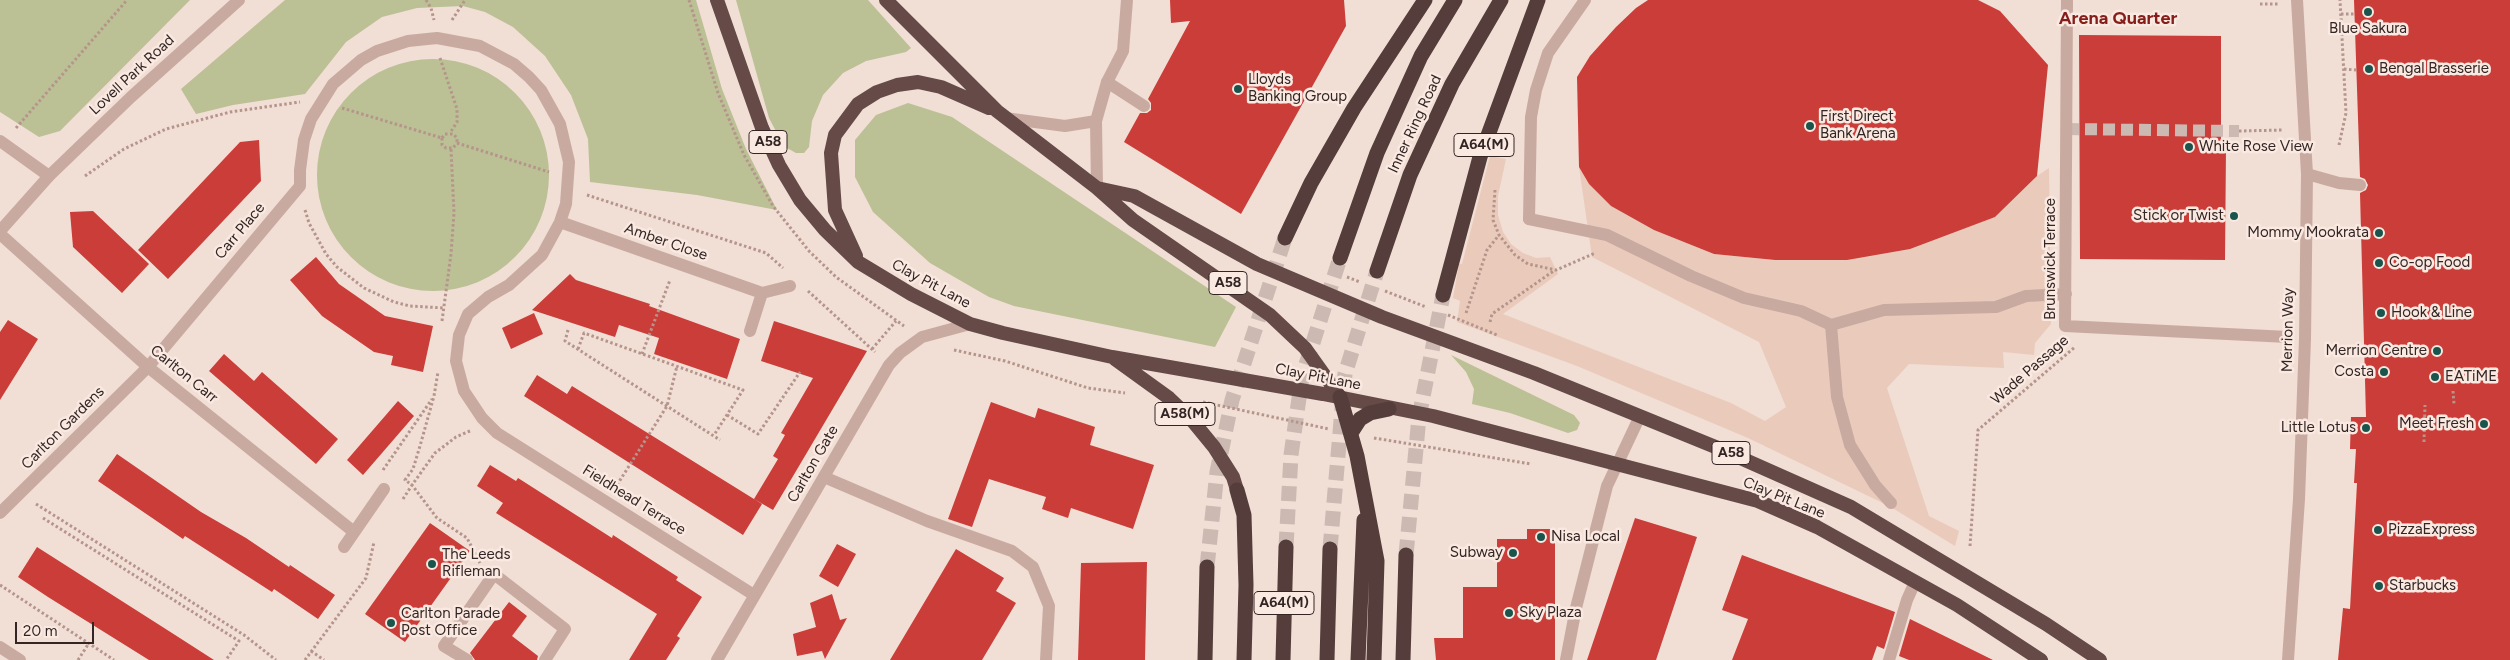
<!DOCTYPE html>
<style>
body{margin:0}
#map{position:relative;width:2510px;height:660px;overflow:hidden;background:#f1ded5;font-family:Figtree,sans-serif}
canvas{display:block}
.scale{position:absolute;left:15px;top:622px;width:79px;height:22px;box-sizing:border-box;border:2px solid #332524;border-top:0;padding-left:6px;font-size:15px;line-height:18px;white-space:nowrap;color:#332524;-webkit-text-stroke:4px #f9e9e1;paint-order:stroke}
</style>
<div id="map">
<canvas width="2510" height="660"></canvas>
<div class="scale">20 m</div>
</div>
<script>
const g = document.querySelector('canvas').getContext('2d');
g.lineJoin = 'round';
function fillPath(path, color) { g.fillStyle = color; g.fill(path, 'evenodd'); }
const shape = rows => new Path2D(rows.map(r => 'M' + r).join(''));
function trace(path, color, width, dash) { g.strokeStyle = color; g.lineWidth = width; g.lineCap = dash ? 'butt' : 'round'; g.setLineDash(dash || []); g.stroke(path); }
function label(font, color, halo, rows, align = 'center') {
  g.font = font + ' Figtree,sans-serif'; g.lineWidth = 5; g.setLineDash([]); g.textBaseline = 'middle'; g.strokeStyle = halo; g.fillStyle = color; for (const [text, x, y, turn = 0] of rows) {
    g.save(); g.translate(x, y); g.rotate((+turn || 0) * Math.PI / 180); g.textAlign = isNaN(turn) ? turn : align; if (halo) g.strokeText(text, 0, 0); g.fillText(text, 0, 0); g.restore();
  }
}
fillPath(shape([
 [0,0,190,0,60,131,39,137,0,112],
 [285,0,696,0,722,89,746,149,777,210,697,195,590,182,588,139,571,95,545,56,513,27,485,12,463,6,417,8,382,17,346,42,305,94,233,105,196,114,181,89],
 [736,0,868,0,911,48,906,52,866,61,843,73,823,95,812,121,809,147,804,153,796,153,787,148,780,139,769,118],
 '317 175a116 116 0 1 1 232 0a116 116 0 1 1-232 0Z',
 [908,103,952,117,1236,307,1215,347,1014,306,989,297,930,263,873,212,855,177,855,140,876,115],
 [1451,355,1574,415,1580,423,1577,430,1568,433,1510,413,1472,404,1474,389,1466,372]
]), '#bbc095');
fillPath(shape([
 [1490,156,1506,159,1498,196,1498,215,1503,232,1511,244,1523,253,1536,258,1550,257,1558,274,1503,314,1731,403,1765,421,1786,407,1759,342,1592,257,1579,167,1589,184,1611,206,1655,230,1714,254,1775,260,1995,217,2037,176,2049,168,2051,324,2035,343,2034,355,2003,352,2004,368,1909,364,1887,388,1929,516,1959,531,1955,546,1889,506,1748,438,1577,366,1457,322,1460,301,1453,298,1459,264,1462,264]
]), '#eacbbb');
fillPath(shape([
 [1170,0,1344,0,1346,26,1241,214,1124,142,1140,113,1147,113,1151,110,1151,103,1148,99,1190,21,1171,23],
 [1648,0,1978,0,2000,11,2048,65,2037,176,1995,217,1910,249,1847,260,1775,260,1714,254,1654,230,1611,206,1589,184,1579,167,1577,77,1590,56,1616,27,1636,8],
 [2354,0,2510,0,2510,660,2338,660,2343,608,2350,609,2356,502,2357,483,2354,483,2356,449,2350,449,2351,417,2366,417,2360,193,2366,190,2368,185,2365,179,2360,177],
 [2079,35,2221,36,2221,147,2226,147,2225,260,2080,259],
 [259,140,261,181,168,279,138,250,240,142],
 [93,211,149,264,122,293,73,247,70,212],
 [316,257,339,284,385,316,433,326,423,372,391,365,393,356,374,352,322,316,290,280],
 [570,274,576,280,650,304,649,306,740,339,727,379,654,354,659,338,619,325,615,337,532,310],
 [534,313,543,334,511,349,502,328],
 [8,320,38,339,0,400,0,332],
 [774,321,867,351,773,510,754,499,778,459,773,456,785,435,781,433,813,378,761,361],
 [224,354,254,381,262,372,338,439,316,464,209,371],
 [537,375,567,394,572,386,762,504,743,535,524,396],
 [398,401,414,416,363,475,347,460],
 [991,402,1035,418,1038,408,1095,427,1090,445,1154,465,1133,529,1071,508,1068,518,1042,509,1046,497,989,479,972,527,948,519],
 [117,454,201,512,246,538,289,567,290,565,335,595,318,619,274,589,272,592,185,536,183,539,98,481],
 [490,465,516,481,518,478,612,538,613,535,678,577,676,580,702,597,677,636,680,638,666,660,629,660,657,614,496,513,503,503,477,486],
 [1635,518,1697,537,1656,660,1587,660],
 [430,523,470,551,405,642,365,614],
 [1527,529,1555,529,1555,660,1436,660,1434,638,1463,638,1463,587,1497,587,1497,539,1527,539],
 [837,544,856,554,838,587,819,576],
 [37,547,172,633,214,660,149,660,48,597,18,577],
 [956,549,1004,578,996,591,1016,603,982,660,890,660],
 [1742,555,1895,612,1884,649,1877,646,1872,660,1732,660,1748,619,1722,610],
 [1147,562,1145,660,1078,660,1081,563],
 [832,594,840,620,847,618,825,659,822,651,797,656,793,634,816,627,810,603],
 [509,602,527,616,512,636,538,656,537,660,475,660,470,653],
 [1910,619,1993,660,1909,660,1899,656]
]), '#cb3d39');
trace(shape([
 [2067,129,2239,131]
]), '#cbb9b2', 12, [12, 6]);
trace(shape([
 [1286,547,1291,455,1302,377,1340,258],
 [1330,549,1345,374,1377,271],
 [1406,555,1419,417,1443,295],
 [1207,567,1217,472,1232,400,1285,238]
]), '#cbb9b2', 15, [15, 8]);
trace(shape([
 [426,0,431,8,434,20],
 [689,0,718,93,744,155,773,206,809,251,836,277,904,326],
 [2260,4,2279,4],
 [2341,14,2354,14],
 [452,20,465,0],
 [440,58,457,109,457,122,450,133],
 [2344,69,2356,70],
 [342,108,442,138],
 [16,128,127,0],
 [2239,131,2284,130],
 [442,138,442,145,446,148,453,148,457,143],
 [442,138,445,134,453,134,457,138,457,143],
 [457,143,549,172],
 [2339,145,2346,113,2340,0],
 [85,176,124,149,166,129,230,112,300,102],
 [1495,190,1493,220,1499,235,1515,255,1528,264,1556,270,1595,253],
 [587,195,766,253,783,268],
 [305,210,309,223,326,254,337,267,364,288,394,302,410,306,444,308],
 [1347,277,1360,282],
 [808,291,875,352],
 [1385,291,1426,307],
 [1466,313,1487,250,1499,235],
 [1448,315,1497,335],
 [442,321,451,254,454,213,451,149],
 [1490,322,1492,314,1555,270],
 [568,330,565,341,720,440],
 [578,349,584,333,743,390,714,435],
 [872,349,896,321],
 [954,350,1005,361,1088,388,1125,393],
 [642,354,670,280],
 [2453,391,2454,404],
 [1203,402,1329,429],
 [727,415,758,434,800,372],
 [470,431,456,437,435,453,412,485,437,518,467,538,480,563],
 [1374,438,1531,464],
 [2424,442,2425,405],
 [383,470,432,399],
 [617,485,667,406,677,366],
 [403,499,412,485,405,480,413,469,420,446,434,396,438,372],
 [36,504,244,635,276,660],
 [43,518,239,641,226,660],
 [1970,546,1978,430,2075,347],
 [0,585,114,660],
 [311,651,324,660],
 [78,660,89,643],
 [305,660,366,578,374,542]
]), '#b5948b', 3, [2.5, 2.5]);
trace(shape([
 [1107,82,1144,106],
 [2307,174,2339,183,2360,185],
 [1529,219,1531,117,1536,90,1548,53,1585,0],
 [824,477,927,521,1012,551,1033,567,1049,606,1046,660],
 [467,660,444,646,494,574,565,629,545,660],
 [1566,660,1576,608,1607,486,1640,416]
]), '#c9aaa1', 12);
trace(shape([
 [2067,0,2065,326,2288,337],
 [1529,219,1607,235,1691,276,1744,298,1801,311,1831,325],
 [1891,503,1875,485,1850,445,1837,397,1831,325,1884,310,1996,307,2026,296,2066,294]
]), '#c9aaa1', 12);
trace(shape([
 [1005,118,1065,126,1096,121],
 [0,141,49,176],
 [1097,188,1096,121,1107,82,1123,51,1127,0],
 [560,222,762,293,750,331],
 [0,234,148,367,354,532],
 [762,293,790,286],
 [0,513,148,367,300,186,300,170,304,140,311,119,333,84,361,60,377,51,408,41,437,38,480,46,514,64,529,77,541,90,560,124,569,162,566,204,560,222,542,255,509,285,488,297,468,314,459,335,456,361,464,391,482,418,497,433,754,595],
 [344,547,384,489],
 [0,647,20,660],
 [717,660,889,365,900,353,922,337,970,324],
 [1889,660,1907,600,1915,582],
 [2288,660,2299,499,2305,339,2307,174,2297,0]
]), '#c9aaa1', 12);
trace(shape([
 [0,231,49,176,131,97,239,0]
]), '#c9aaa1', 12);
trace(shape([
 [717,0,762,128,779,165,800,200,825,230,858,262,911,294,970,324,1003,333,1112,357,1323,394,1433,416,1758,501,1817,527,1957,605,2041,660],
 [886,0,997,111,1097,188,1133,220,1270,315,1305,348,1340,397],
 [1097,188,1134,196,1257,264,1382,317,1534,373,1718,448,1851,507,2046,624,2100,660],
 [856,256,835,210,831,153,835,135,858,104,877,92,897,85,918,82,941,87,989,108],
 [1115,359,1169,398,1191,419,1214,447,1233,477,1237,490]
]), '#654a48', 14);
trace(shape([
 [1285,238,1311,183,1354,108,1425,0],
 [1340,258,1377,153,1421,56,1455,0],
 [1377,271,1410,175,1452,84,1501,0],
 [1443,295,1480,157,1538,0],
 [1340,397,1357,456,1377,561,1374,660],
 [1351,433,1360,419,1370,413,1389,409],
 [1237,490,1244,515,1246,585,1244,660],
 [1205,660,1207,567],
 [1283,660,1286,547],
 [1327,660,1330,549],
 [1358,660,1364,520],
 [1403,660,1406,555]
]), '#543d3b', 15);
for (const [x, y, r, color] of [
 [2368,12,5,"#19554c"],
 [2369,69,5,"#19554c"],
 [1238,89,5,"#19554c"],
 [1810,126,5,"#19554c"],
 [2189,147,5,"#19554c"],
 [2234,216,5,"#19554c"],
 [2379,233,5,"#19554c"],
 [2379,263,5,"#19554c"],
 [2381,313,5,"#19554c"],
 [2437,351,5,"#19554c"],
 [2384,372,5,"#19554c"],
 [2435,377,5,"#19554c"],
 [2484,424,5,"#19554c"],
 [2366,428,5,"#19554c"],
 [2378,530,5,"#19554c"],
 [1541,537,5,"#19554c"],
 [1513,553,5,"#19554c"],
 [432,564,5,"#19554c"],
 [2379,586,5,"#19554c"],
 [1509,613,5,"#19554c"],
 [391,623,5,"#19554c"]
]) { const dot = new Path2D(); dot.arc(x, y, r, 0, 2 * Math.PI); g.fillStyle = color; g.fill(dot); trace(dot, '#f9e9e1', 2); }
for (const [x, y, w] of [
 [768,142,38],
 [1484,145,60],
 [1228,283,38],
 [1185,414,60],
 [1731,453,38],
 [1284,603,60]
]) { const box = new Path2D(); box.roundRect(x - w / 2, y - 11.5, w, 23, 4); g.fillStyle = '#f9e9e1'; g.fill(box); trace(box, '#332524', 1); }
label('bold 14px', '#332524', null, [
 ["A58",768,142],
 ["A64(M)",1484,145],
 ["A58",1228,283],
 ["A58(M)",1185,414],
 ["A58",1731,453],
 ["A64(M)",1284,603]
]);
label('15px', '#332524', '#f9e9e1', [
 ["Blue Sakura",2368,29,"center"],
 ["Bengal Brasserie",2379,69],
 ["Lloyds",1248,80],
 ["Banking Group",1248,97],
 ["First Direct",1820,117],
 ["Bank Arena",1820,134],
 ["White Rose View",2199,147],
 ["Stick or Twist",2224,216,"right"],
 ["Mommy Mookrata",2369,233,"right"],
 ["Co-op Food",2389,263],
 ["Hook & Line",2391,313],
 ["Merrion Centre",2427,351,"right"],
 ["Costa",2374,372,"right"],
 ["EATiME",2445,377],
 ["Meet Fresh",2474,424,"right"],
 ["Little Lotus",2356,428,"right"],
 ["PizzaExpress",2388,530],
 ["Nisa Local",1551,537],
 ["Subway",1503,553,"right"],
 ["The Leeds",442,555],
 ["Rifleman",442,572],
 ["Starbucks",2389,586],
 ["Sky Plaza",1519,613],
 ["Carlton Parade",401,614],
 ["Post Office",401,631]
], 'left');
label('15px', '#332524', '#f9e9e1', [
 ["Lovell Park Road",132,75,-43],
 ["Inner Ring Road",1415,124,-65],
 ["Carr Place",240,231,-50],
 ["Amber Close",666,242,19],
 ["Brunswick Terrace",2051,259,-90],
 ["Clay Pit Lane",931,284,28],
 ["Merrion Way",2288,330,-89],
 ["Wade Passage",2030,370,-41],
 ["Carlton Carr",184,374,39],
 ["Clay Pit Lane",1318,377,11],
 ["Carlton Gardens",63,428,-45],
 ["Carlton Gate",813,464,-60],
 ["Clay Pit Lane",1784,498,22],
 ["Fieldhead Terrace",634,500,32]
]);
label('bold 18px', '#851d1a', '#f9e9e1', [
 ["Arena Quarter",2118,19]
]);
</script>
